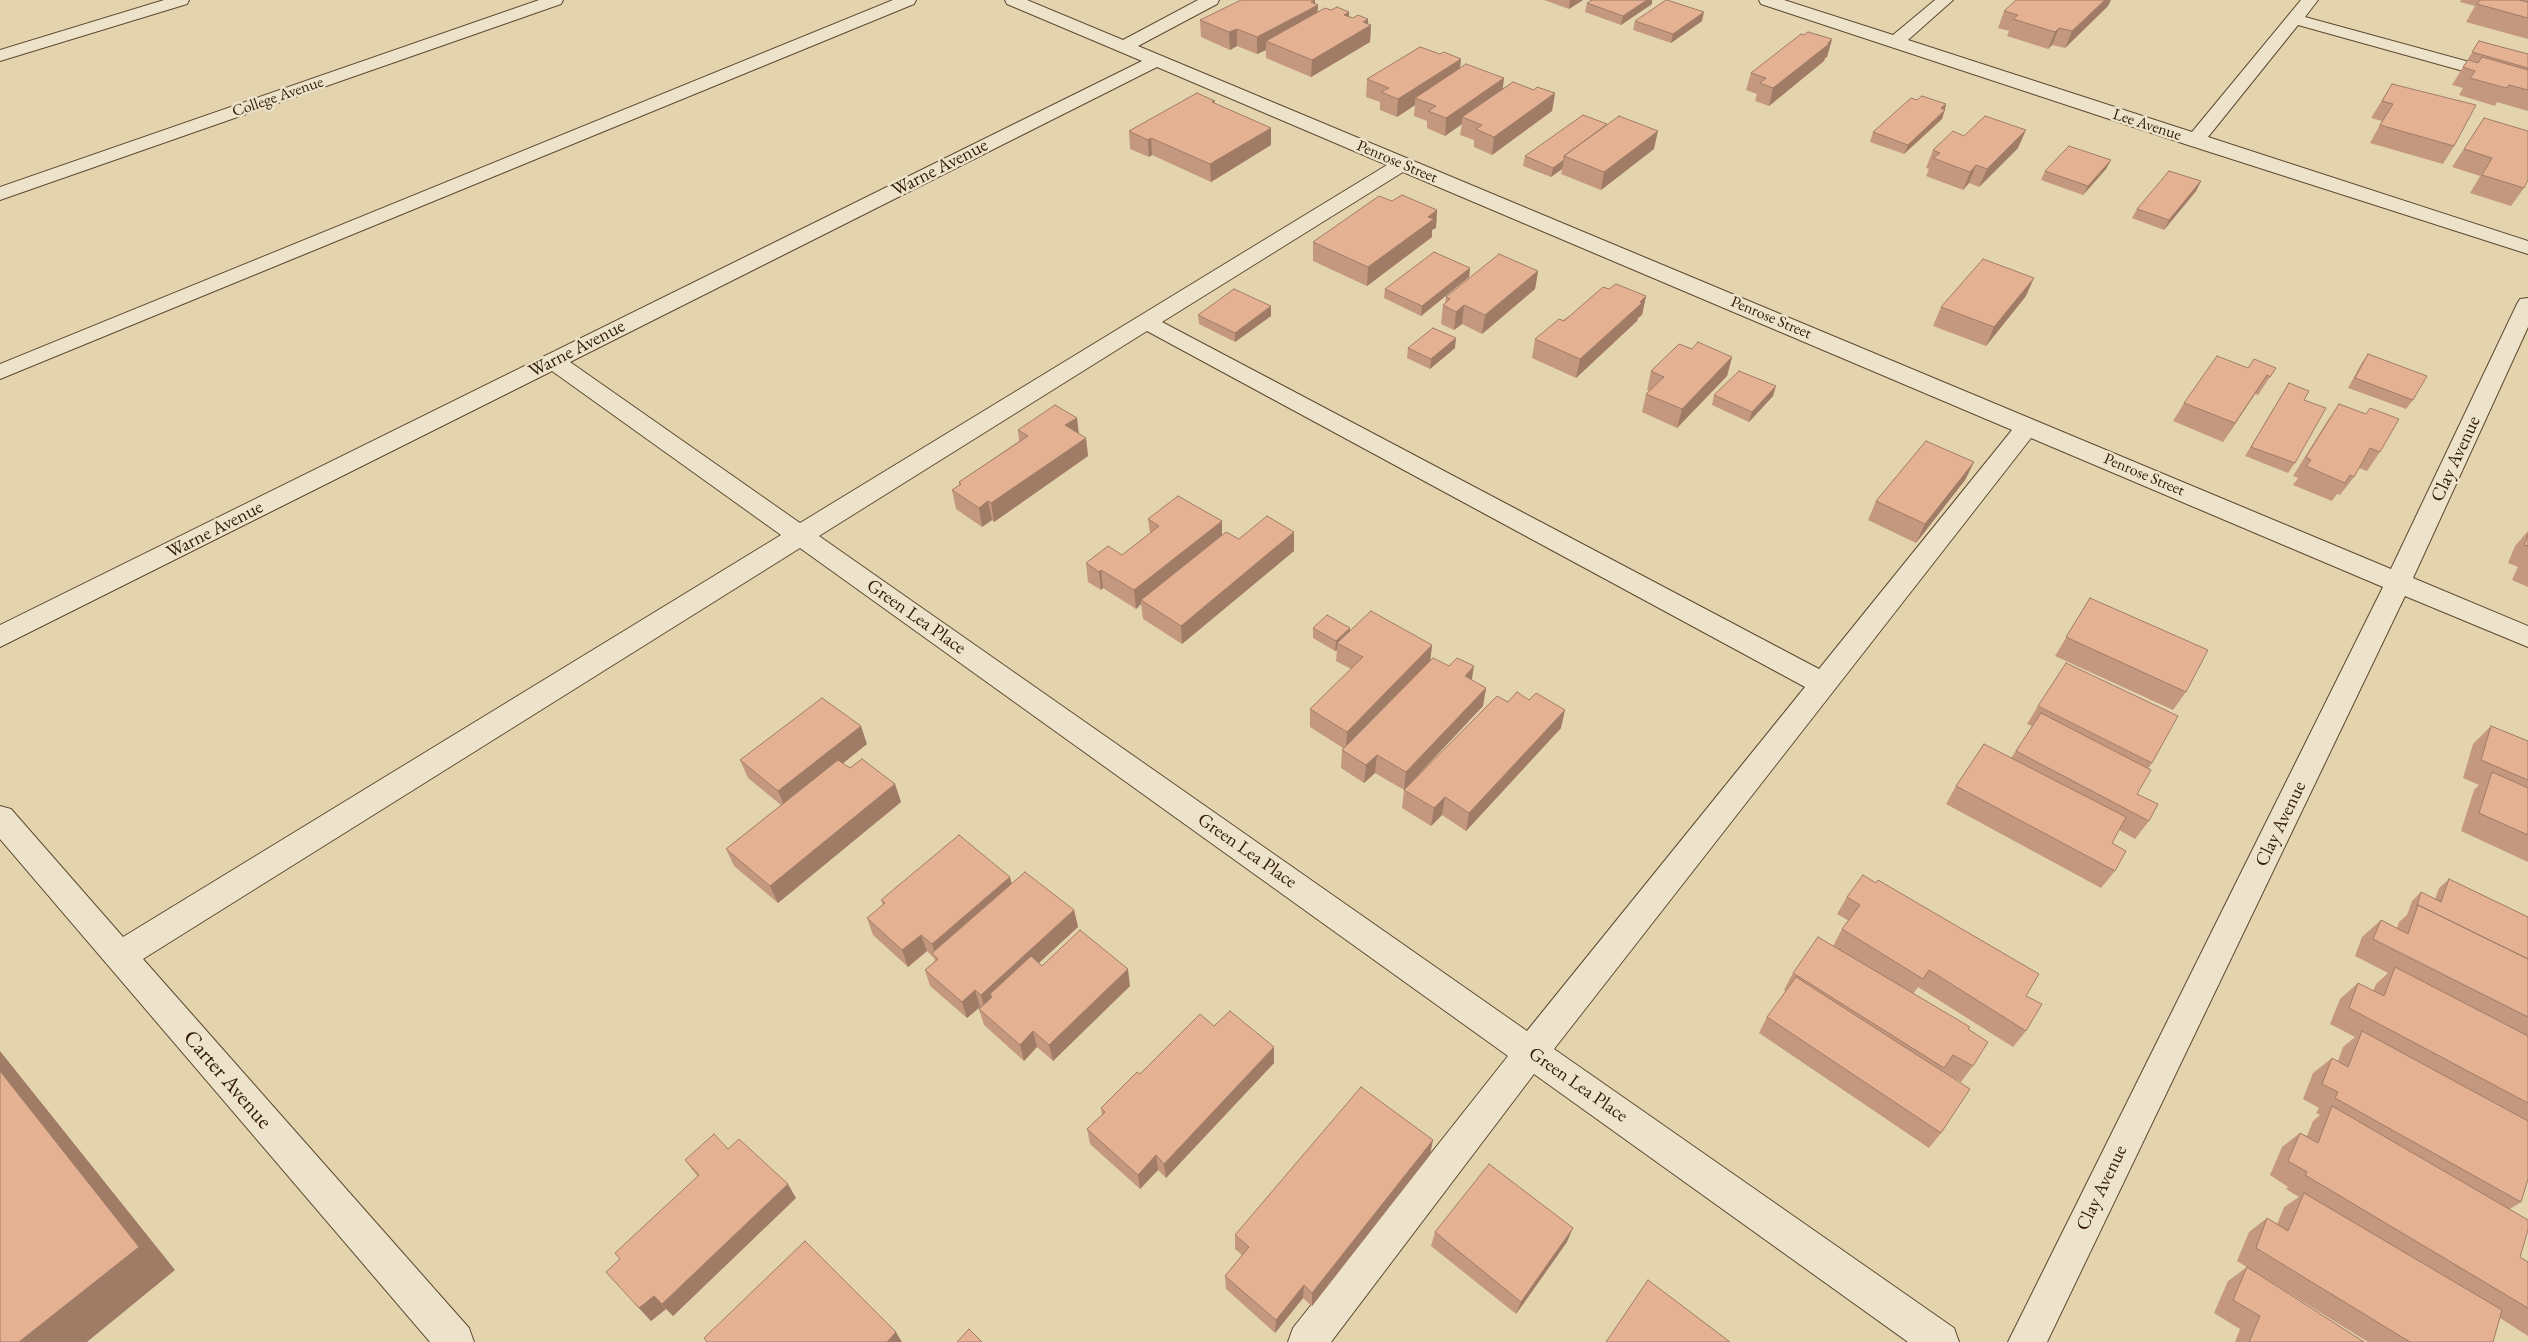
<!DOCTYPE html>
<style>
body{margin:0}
canvas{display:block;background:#e4d4ae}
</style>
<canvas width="2528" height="1342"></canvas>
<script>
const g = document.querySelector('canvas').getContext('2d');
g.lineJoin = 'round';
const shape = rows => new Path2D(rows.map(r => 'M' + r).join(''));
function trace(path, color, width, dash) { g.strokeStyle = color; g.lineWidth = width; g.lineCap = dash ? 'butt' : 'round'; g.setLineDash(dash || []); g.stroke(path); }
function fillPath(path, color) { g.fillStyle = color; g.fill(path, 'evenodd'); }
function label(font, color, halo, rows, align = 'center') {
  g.font = font + ' "EB Garamond",serif'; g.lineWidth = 5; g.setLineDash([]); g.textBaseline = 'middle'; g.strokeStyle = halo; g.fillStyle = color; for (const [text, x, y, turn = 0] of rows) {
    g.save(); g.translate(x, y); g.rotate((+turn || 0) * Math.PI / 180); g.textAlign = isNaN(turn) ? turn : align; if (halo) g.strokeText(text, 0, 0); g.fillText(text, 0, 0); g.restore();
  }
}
const minor = shape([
 [164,0,189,0,187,4,0,61,0,50,164,0],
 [539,0,563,0,561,4,0,200,0,187,539,0],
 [893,0,916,0,914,4,0,379,0,364,893,0],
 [1005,0,1027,0,1123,40,1198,0,1219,0,1217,4,1138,46,2391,569,2517,304,2520,299,2528,298,2528,327,2413,578,2528,626,2528,647,2405,596,2047,1342,2008,1342,2383,587,2031,438,1554,1049,1954,1328,1959,1342,1908,1342,1534,1074,1331,1342,1288,1342,1293,1328,1508,1056,800,548,143,959,469,1328,474,1342,430,1342,0,839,0,806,11,809,123,937,781,535,552,371,0,647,0,625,1142,61,1007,4,1005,0],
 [1157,67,1387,165,800,523,570,362,1157,67],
 [1403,172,2012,430,1819,669,1162,322,1403,172],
 [1147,331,1805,687,1527,1031,819,536,1147,331],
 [1759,0,1784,0,1893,35,1935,0,1953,0,1908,40,2192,132,2301,0,2318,0,2305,17,2528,78,2528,89,2298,25,2208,137,2528,241,2528,254,2188,145,1761,4,1759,0]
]);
trace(minor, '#5e4831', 2);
fillPath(minor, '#ede3ca');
fillPath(shape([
 [1315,0,1315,4,1318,5,1317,12,1331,10,1349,12,1349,17,1371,25,1370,42,1311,77,1266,58,1266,50,1257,54,1237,46,1230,50,1201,37,1200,20],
 [1544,0,1583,0,1569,9],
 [2461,0,2528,0,2528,39,2466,22,2475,6,2460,2],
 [1587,3,1652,4,1621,25,1585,12],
 [2108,6,2065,48,2052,45,2048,49,2007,36,2009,31,1998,28,2004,11],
 [1635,21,1702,21,1671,43,1633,30],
 [1804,35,1832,39,1827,57,1825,58,1824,61,1769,106,1755,101,1757,94,1746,90,1751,73],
 [2479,41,2528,54,2528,111,2497,102,2495,106,2459,95,2463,88,2452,85],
 [1440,54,1461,59,1460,68,1504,78,1502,89,1534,90,1555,93,1552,111,1492,155,1474,147,1474,140,1460,135,1462,124,1445,136,1427,128,1427,121,1414,116,1415,105,1397,117,1380,110,1380,102,1366,97,1367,79],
 [2392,84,2454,146,2443,164,2370,143,2382,121,2371,118],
 [1917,100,1946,104,1945,110,1942,119,1904,154,1870,142,1873,132],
 [1215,101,1215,104,1271,145,1211,182,1152,155,1149,157,1130,149,1129,131],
 [2484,118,2524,188,2511,206,2470,193,2480,176,2452,167],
 [1964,136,2018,148,1979,187,1969,183,1963,190,1926,176,1929,169,1926,168,1933,150],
 [1654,149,1601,190,1561,174,1562,169,1551,177,1523,166,1525,156],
 [2111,160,2106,169,2083,195,2041,180,2045,171],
 [2201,181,2196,191,2164,230,2132,218,2137,209],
 [1392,201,1437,210,1436,228,1432,230,1432,237,1367,286,1313,261,1313,242],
 [1470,268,1469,277,1421,316,1384,298,1385,289],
 [1538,271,1535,289,1482,334,1462,324,1454,330,1441,324,1443,305,1445,303,1446,297],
 [1609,289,1646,296,1642,315,1638,318,1637,321,1576,378,1532,358,1535,339],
 [2026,296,1986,346,1933,326,1941,307],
 [1198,315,1271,316,1235,342,1199,324],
 [1408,348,1455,348,1430,369,1407,358],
 [1692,349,1732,357,1727,376,1677,428,1642,412,1646,394,1649,391,1647,390,1651,371],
 [2368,354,2413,400,2406,409,2348,388,2361,364],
 [2248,368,2276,368,2258,395,2255,394,2223,442,2173,421,2184,403],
 [2289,383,2304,400,2295,463,2288,473,2245,456],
 [1714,395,1773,396,1749,422,1712,405],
 [2339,404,2380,452,2367,471,2359,468,2354,477,2340,495,2337,494,2332,501,2293,485,2298,478,2293,476,2326,423],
 [1077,418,1079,434,1086,438,1088,456,994,522,992,520,982,527,956,509,952,490,959,485,959,482,1019,441,1018,430],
 [1974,462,1965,480,1916,543,1868,520,1876,501],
 [1148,519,1222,521,1222,535,1239,539,1294,532,1294,551,1182,644,1143,619,1141,604,1136,609,1103,588,1101,590,1088,582,1086,563,1122,555,1150,533],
 [2528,531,2528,587,2512,580,2518,567,2508,563,2515,546],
 [2090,598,2186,692,2173,710,2055,656],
 [1313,628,1350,628,1350,631,1432,645,1430,661,1471,680,1486,688,1483,706,1407,787,1508,702,1561,728,1466,831,1442,815,1431,826,1402,808,1404,790,1375,773,1364,783,1341,768,1342,750,1343,748,1310,727,1310,709,1351,669,1336,661,1337,650,1335,651,1313,638],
 [2038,706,2152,763,2148,769,2137,794,2149,821,2135,839,2119,830,2112,843,2115,871,2101,888,1946,804,1956,786,2011,758,2032,726,2027,724],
 [2491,726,2528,741,2528,862,2461,831,2474,790,2479,785,2463,778,2473,744],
 [867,744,843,763,850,768,895,784,901,802,778,903,734,866,726,849,781,805,748,778,740,760],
 [1010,877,1012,884,1074,910,1078,927,1039,963,1042,966,1130,986,1053,1061,1037,1047,1024,1061,984,1025,979,1009,980,1007,967,1018,930,986,925,970,935,961,934,958,927,951,908,967,873,935,867,918,883,905,881,900],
 [2449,879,2528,917,2528,1179,2521,1202,2510,1209,2520,1257,2528,1262,2528,1336,2500,1318,2493,1342,2368,1342,2237,1261,2249,1232,2267,1218,2277,1224,2284,1207,2299,1197,2286,1189,2288,1187,2270,1175,2282,1147,2300,1133,2307,1136,2313,1121,2320,1115,2316,1113,2319,1108,2303,1099,2313,1073,2332,1058,2338,1061,2343,1047,2355,1037,2330,1024,2340,999,2358,983,2373,991,2376,984,2388,973,2355,956,2362,937,2381,920,2397,928,2399,922,2407,915,2412,901,2421,892,2435,899,2439,888],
 [1847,897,2026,996,2026,1031,2013,1047,1918,987,1913,994,1968,1029,1973,1066,1961,1082,1943,1072,1941,1133,1929,1148,1759,1033,1767,1017,1786,991,1784,990,1793,973,1833,946,1842,929,1849,921,1837,914],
 [1214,1026,1274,1047,1274,1063,1166,1178,1158,1170,1140,1189,1090,1144,1087,1129,1102,1115,1101,1108,1140,1074],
 [728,1149,796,1198,673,1316,666,1309,651,1321,639,1308,620,1259,698,1177,685,1160],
 [1430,1155,1312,1306,1303,1298,1275,1333,1226,1289,1225,1276,1242,1255,1235,1249,1235,1235],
 [1435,1232,1567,1242,1516,1314,1431,1246],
 [2247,1267,2364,1342,2235,1342,2240,1329,2214,1313,2228,1281]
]), '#c4987e');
fillPath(shape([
 [1315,0,1315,6,1318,5,1317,22,1266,41,1266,50,1257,54,1257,37,1311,2],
 [1570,0,1583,0,1569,9],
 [1647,0,1652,0,1652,4,1621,25,1623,16],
 [2105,0,2111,0,2108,6,2065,48,2072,31],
 [1349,12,1349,29,1344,15],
 [1704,12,1702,21,1671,43,1673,34],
 [1368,19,1368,27,1371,25,1370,42,1311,77,1312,60],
 [2059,28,2052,45,2048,49,2055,32],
 [1237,29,1237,46,1230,50,1229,32],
 [1832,39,1827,57,1825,58,1824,61,1769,106,1773,88],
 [1461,59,1459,76,1415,98,1415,105,1397,117,1398,99],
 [1504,78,1502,96,1462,117,1462,124,1445,136,1446,118],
 [1555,93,1552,111,1492,155,1494,137],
 [1946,104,1942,119,1904,154,1908,145,1941,108],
 [1271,128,1271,145,1211,182,1210,164],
 [2026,130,2018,148,1979,187,1987,169],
 [1658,131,1654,149,1601,190,1604,172],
 [1151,138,1152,155,1149,157,1148,140],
 [1564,160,1562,169,1551,177,1553,168],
 [2111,160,2106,169,2083,195,2088,186],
 [1976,165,1969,183,1963,190,1970,172],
 [2201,181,2196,191,2164,230,2169,220],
 [1437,210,1436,228,1432,230,1432,237,1367,286,1368,267,1428,217],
 [1470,268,1469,277,1421,316,1422,306],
 [1538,271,1535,289,1482,334,1485,315],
 [2034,278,2026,296,1986,346,1994,327],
 [1646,296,1642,315,1638,318,1637,321,1576,378,1580,359],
 [1464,305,1462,324,1454,330,1456,312],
 [1271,306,1271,316,1235,342,1235,333],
 [1456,338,1455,348,1430,369,1431,359],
 [1732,357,1727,376,1677,428,1682,409],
 [2267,375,2255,394,2223,442,2235,423],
 [1776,386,1773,396,1749,422,1752,412],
 [1077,418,1079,437,1065,425],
 [1086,438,1088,456,994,522,991,503],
 [1974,462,1965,480,1916,543,1925,524],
 [988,501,992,520,982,527,979,508],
 [1222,521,1222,540,1141,600,1141,604,1136,609,1134,590],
 [1294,532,1294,551,1182,644,1181,626],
 [1101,570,1103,588,1101,590,1099,572],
 [1350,628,1349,638,1337,643,1337,650,1335,651,1336,641],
 [1432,645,1430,664,1346,750,1347,732],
 [1474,666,1471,685,1465,676],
 [1486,688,1483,706,1404,790,1406,772],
 [1565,710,1561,728,1466,831,1469,813],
 [861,726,867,744,786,809,778,791],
 [1377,755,1375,773,1364,783,1366,765],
 [895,784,901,802,778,903,770,886],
 [1445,797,1442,815,1431,826,1434,808],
 [1010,877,1014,895,938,959,936,957,932,944],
 [1074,910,1078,927,994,1004,992,997,990,994,993,1004,985,1011,981,995],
 [921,935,927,951,908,967,902,950],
 [1128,969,1130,986,1053,1061,1049,1045],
 [975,990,980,1007,967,1018,962,1002],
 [1033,1031,1037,1047,1024,1061,1020,1045],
 [1274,1047,1274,1063,1166,1178,1164,1164],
 [0,1051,175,1270,87,1342,19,1342,0,1071],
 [1433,1140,1430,1155,1312,1306,1312,1293],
 [1156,1155,1158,1170,1140,1189,1138,1175],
 [788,1184,796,1198,673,1316,662,1304],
 [1573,1228,1567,1242,1516,1314,1521,1302],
 [1304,1285,1303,1298,1275,1333,1276,1320],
 [654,1296,666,1309,651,1321,639,1308],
 [896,1332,902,1342,887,1342]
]), '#a07c67');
const building = shape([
 [1241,0,1315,0,1311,2,1318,5,1257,37,1237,29,1229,32,1200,20,1241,0],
 [1592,0,1647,0,1623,16,1587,3,1592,0],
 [1666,0,1667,0,1704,12,1673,34,1635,21,1666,0],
 [2016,0,2105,0,2072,31,2059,28,2055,32,2013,19,2018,15,2004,11,2016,0],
 [2480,0,2519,0,2528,2,2528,18,2477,4,2480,0],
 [1337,7,1349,12,1344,15,1353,18,1358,15,1368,19,1363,22,1371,25,1312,60,1266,41,1325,8,1331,10,1337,7],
 [1808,32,1832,39,1828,43,1829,44,1773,88,1760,83,1766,78,1751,73,1801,34,1804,35,1808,32],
 [2479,41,2528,54,2528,68,2472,52,2479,41],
 [1420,47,1440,54,1444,52,1461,59,1398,99,1381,92,1389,88,1367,79,1420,47],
 [2482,57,2528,70,2528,90,2509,85,2506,88,2470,78,2475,71,2463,67,2468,60,2478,63,2482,57],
 [1466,64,1504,78,1446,118,1428,111,1436,106,1415,98,1466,64],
 [1513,82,1534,90,1537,87,1555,93,1494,137,1476,129,1482,125,1462,117,1513,82],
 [2392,84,2476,105,2454,146,2380,125,2393,104,2382,101,2392,84],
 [1197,93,1215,101,1212,102,1271,128,1210,164,1151,138,1148,140,1129,131,1197,93],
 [1922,96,1946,104,1941,108,1945,110,1908,145,1873,132,1911,98,1917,100,1922,96],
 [1583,115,1607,124,1564,156,1564,160,1553,168,1525,156,1583,115],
 [1619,116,1658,131,1604,172,1564,156,1619,116],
 [1985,116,2026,130,1987,169,1976,165,1970,172,1933,158,1940,153,1933,150,1953,131,1964,136,1985,116],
 [2484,118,2528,131,2528,180,2524,188,2482,175,2492,158,2464,149,2484,118],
 [2069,146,2111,160,2088,186,2045,171,2069,146],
 [2169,171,2201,181,2169,220,2137,209,2169,171],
 [1402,195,1437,210,1428,217,1434,219,1368,267,1313,242,1379,196,1392,201,1402,195],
 [1434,252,1470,268,1422,306,1385,289,1434,252],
 [1499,254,1538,271,1485,315,1464,305,1456,312,1443,305,1450,299,1446,297,1499,254],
 [1983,259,2034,278,1994,327,1941,307,1983,259],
 [1616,284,1646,296,1640,302,1642,303,1580,359,1535,339,1559,319,1564,321,1603,287,1609,289,1616,284],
 [1234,289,1271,306,1235,333,1198,315,1234,289],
 [1433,328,1456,338,1431,359,1408,348,1433,328],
 [1698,342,1732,357,1682,409,1646,394,1664,377,1651,371,1679,344,1692,349,1698,342],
 [2368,354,2427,376,2413,400,2355,378,2368,354],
 [2217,356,2248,368,2254,359,2276,368,2270,377,2267,375,2235,423,2184,403,2217,356],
 [1739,371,1776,386,1752,412,1714,395,1739,371],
 [2289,383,2309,391,2304,400,2326,408,2295,463,2251,447,2289,383],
 [2339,404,2366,414,2370,408,2399,419,2380,452,2370,448,2354,477,2350,475,2345,483,2306,466,2311,460,2306,457,2339,404],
 [1055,405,1077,418,1065,425,1086,438,991,503,988,501,979,508,952,490,961,484,959,482,1028,436,1018,430,1055,405],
 [1926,441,1974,462,1925,524,1876,501,1926,441],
 [1178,496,1222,521,1134,590,1101,570,1099,572,1086,563,1108,546,1122,555,1159,526,1148,519,1178,496],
 [1267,516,1294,532,1181,626,1141,600,1226,532,1239,539,1267,516],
 [2528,535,2528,546,2524,545,2528,535],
 [2090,598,2208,650,2186,692,2066,637,2090,598],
 [1371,611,1432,645,1347,732,1310,709,1363,657,1337,643,1371,611],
 [1327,615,1350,628,1336,641,1313,628,1327,615],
 [1433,658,1449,666,1457,658,1474,666,1465,676,1486,688,1406,772,1377,755,1366,765,1342,750,1433,658],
 [2066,663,2178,716,2152,763,2038,706,2066,663],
 [1517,692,1529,700,1536,693,1565,710,1469,813,1445,797,1434,808,1404,790,1497,696,1508,702,1517,692],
 [822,698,861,726,778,791,740,760,822,698],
 [2041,713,2151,770,2137,794,2158,804,2149,821,2016,751,2041,713],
 [2491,726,2528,741,2528,780,2481,760,2491,726],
 [1984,744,2126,817,2112,843,2126,851,2115,871,1956,786,1984,744],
 [862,759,895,784,770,886,726,849,838,760,850,768,862,759],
 [2492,772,2528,788,2528,835,2479,813,2492,772],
 [959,835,1010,877,932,944,921,935,902,950,867,918,885,903,881,900,959,835],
 [1025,872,1074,910,981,995,975,990,962,1002,925,970,938,959,932,953,1025,872],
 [1863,875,1876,883,1878,880,2039,974,2026,996,2042,1004,2026,1031,1929,970,1923,979,1842,929,1860,905,1847,897,1863,875],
 [2449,879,2528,917,2528,959,2418,905,2417,906,2421,892,2441,902,2449,879],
 [2418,905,2528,959,2528,1017,2373,939,2381,920,2408,934,2418,905],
 [1080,930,1128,969,1049,1045,1033,1031,1020,1045,979,1009,992,997,990,994,1031,956,1042,966,1080,930],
 [1818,937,1970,1027,1968,1029,1988,1042,1973,1066,1953,1055,1944,1068,1793,973,1818,937],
 [2395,967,2528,1036,2528,1103,2349,1008,2358,983,2384,996,2395,967],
 [1796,977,1970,1089,1941,1133,1767,1017,1796,977],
 [1230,1011,1274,1047,1164,1164,1156,1155,1138,1175,1087,1129,1105,1112,1101,1108,1137,1072,1140,1074,1200,1014,1214,1026,1230,1011],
 [2362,1031,2528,1121,2528,1179,2521,1202,2335,1098,2338,1092,2322,1084,2332,1058,2348,1067,2362,1031],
 [0,1071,139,1247,19,1342,0,1342,0,1071],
 [1361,1087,1433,1140,1312,1293,1304,1285,1276,1320,1225,1276,1249,1247,1235,1235,1361,1087],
 [2332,1106,2528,1220,2528,1230,2520,1257,2528,1262,2528,1308,2305,1175,2307,1172,2288,1161,2300,1133,2318,1143,2332,1106],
 [714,1134,728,1149,739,1139,788,1184,662,1304,654,1296,639,1308,606,1272,620,1259,615,1253,699,1175,685,1160,714,1134],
 [1489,1164,1573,1228,1521,1302,1435,1232,1489,1164],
 [2304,1193,2502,1310,2493,1342,2410,1342,2256,1248,2267,1218,2288,1231,2304,1193],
 [805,1241,896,1332,887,1342,707,1342,704,1338,805,1241],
 [2247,1267,2364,1342,2249,1342,2260,1316,2233,1300,2247,1267],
 [1648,1280,1730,1342,1606,1342,1648,1280],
 [969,1329,982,1342,957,1342,969,1329]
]);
fillPath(building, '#e4b193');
trace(building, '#a07c67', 1);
label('16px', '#321a07', '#ede3ca', [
 ["College Avenue",278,97,-19],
 ["Lee Avenue",2147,125,18],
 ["Penrose Street",1397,162,23],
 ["Penrose Street",1771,318,23],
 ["Penrose Street",2144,475,23]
]);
label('19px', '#321a07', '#ede3ca', [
 ["Warne Avenue",940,168,-27],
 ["Warne Avenue",577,349,-27],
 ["Clay Avenue",2456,459,-65],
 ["Warne Avenue",215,530,-27],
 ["Green Lea Place",916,617,35],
 ["Clay Avenue",2281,824,-64],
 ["Green Lea Place",1247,851,35],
 ["Green Lea Place",1578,1085,35],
 ["Clay Avenue",2102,1188,-64]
]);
label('22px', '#321a07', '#ede3ca', [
 ["Carter Avenue",227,1080,49]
]);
</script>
